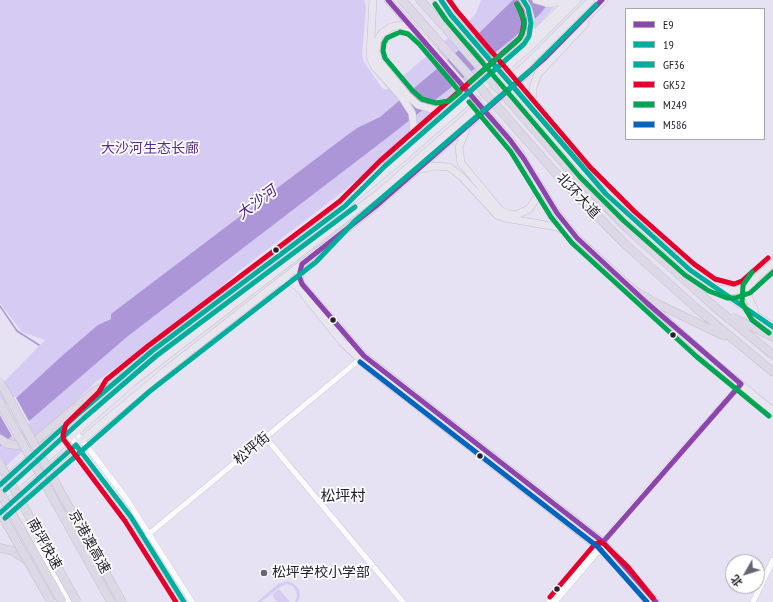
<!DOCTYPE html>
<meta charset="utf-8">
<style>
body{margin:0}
#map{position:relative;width:773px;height:602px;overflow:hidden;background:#e6e2f3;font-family:"PT Sans Narrow","Noto Sans SC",sans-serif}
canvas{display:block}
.legend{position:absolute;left:625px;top:8px;width:140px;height:132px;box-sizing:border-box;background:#fff;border:1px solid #a7a6ab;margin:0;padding:5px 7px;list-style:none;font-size:12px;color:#24202d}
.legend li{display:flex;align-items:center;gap:8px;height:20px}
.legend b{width:20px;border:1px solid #a7a6ab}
.north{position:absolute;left:725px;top:554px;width:40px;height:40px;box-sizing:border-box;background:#fff;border:1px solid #a7a6ab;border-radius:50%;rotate:231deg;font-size:11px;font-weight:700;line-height:16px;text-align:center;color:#24202d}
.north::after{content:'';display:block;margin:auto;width:14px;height:18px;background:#686472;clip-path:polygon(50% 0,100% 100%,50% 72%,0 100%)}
</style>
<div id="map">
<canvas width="773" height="602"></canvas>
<ul class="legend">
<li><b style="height:5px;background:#8e44ad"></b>E9</li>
<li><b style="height:5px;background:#01ad9c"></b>19</li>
<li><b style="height:5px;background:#01ad9c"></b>GF36</li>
<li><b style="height:5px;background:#e4002b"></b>GK52</li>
<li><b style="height:5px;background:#00a651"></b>M249</li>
<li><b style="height:5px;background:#0065bd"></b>M586</li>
</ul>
<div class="north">北</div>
</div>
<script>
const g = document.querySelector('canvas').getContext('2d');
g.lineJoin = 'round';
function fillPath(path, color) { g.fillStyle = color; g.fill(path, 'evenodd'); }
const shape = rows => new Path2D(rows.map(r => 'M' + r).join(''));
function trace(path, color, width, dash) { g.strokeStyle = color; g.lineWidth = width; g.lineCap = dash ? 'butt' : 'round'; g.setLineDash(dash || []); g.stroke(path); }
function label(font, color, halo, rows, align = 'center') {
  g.font = font + ' "PT Sans Narrow","Noto Sans SC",sans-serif'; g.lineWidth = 3.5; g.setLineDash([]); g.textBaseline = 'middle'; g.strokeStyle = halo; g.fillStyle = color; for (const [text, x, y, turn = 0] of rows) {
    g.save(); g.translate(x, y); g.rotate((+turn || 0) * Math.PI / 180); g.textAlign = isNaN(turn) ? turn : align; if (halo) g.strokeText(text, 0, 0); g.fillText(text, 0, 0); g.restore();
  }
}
fillPath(shape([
 [0,0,364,0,366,6,362,54,364,62,382,88,386,90,469,21,476,13,481,0,560,0,539,24,509,51,345,190,239,271,212,295,152,342,96,382,0,472,0,386,45,340,22,332,0,303],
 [288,581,294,584,299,589,300,596,298,602,295,602,297,596,296,591,293,586,287,584,280,587,261,602,257,602,278,584],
 [279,589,290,602,277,602,272,595]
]), '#d6cbf2');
fillPath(shape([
 [513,0,551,0,540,14,511,40,396,131,128,336,0,446,0,413,63,355,98,325,111,319,111,314,346,136,357,128,380,117,478,34]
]), '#ac96d7');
fillPath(shape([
 [15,396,30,423,13,438,0,415,0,410]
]), '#e6e2f3');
trace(shape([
 [0,306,17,331,39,345]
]), '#ac96d7', 1.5);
const minor = shape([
 [59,433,68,430,75,432,89,449,126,498,192,602],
 [69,434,131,517,184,602],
 [266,438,403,602],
 [144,538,359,360],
 [34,540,69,602],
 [549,602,600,543],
 [555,602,600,549,603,542,626,514,741,384],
 [753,602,773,560]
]);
const major = shape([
 [373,0,370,56,374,66,403,99,412,113,414,130,407,144],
 [388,0,414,29],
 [437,0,451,15],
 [523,0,528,8,531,19,531,29,527,41],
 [536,0,549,4,564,0],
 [424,39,411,28,400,25,391,27,382,33,377,41,376,52,379,61,407,95,418,105,435,110,451,108],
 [520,96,585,172,629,216,690,270,773,327],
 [538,112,533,100,533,87,538,74,585,24],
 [493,120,517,148,557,213,577,238,702,352,773,411],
 [466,130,459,147,461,163,500,210,508,214,516,215,529,209,537,197,536,182],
 [421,169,434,166,449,167,462,177,497,215,505,218,557,227,571,233],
 [364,185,524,44,569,0],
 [301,264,299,273,300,282,364,356,603,542,656,602],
 [280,282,289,282,297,286,342,342,370,369,596,545,623,572,648,602],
 [753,282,748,296,755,311],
 [722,289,735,291,746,287,773,263],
 [0,485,78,414,152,351,345,206,403,158,532,45,577,0],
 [0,499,133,382,380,192,527,64,591,0],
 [12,502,34,540],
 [0,513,82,440,166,370,376,206,546,57,604,0]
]);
const highway = shape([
 [402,0,431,33],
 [420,0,441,23],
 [512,104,568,168,627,228,716,308,773,355],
 [502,112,560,178,626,245,696,308,773,372],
 [632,289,654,302,724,336],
 [734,318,773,337],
 [0,439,8,444,17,445,34,442,95,391,123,376],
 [55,482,122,602],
 [48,489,111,602],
 [0,548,13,551,28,561]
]);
trace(minor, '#b9b5c3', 6);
trace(major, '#c2c0c9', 8);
trace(highway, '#c2c0c9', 9);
trace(minor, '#fbfbfd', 5.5);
trace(major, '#e9e5ef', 7);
trace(highway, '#ddd8e5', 8);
const majorBridge = shape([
 [451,15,520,96],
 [424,39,493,120]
]);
const highwayBridge = shape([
 [441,23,512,104],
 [431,33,502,112],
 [0,382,55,482],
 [0,403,48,489],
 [0,464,77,602],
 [0,492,62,602],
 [0,512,51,602]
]);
trace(majorBridge, '#c2c0c9', 8, []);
trace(highwayBridge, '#c2c0c9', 9, []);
trace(majorBridge, '#e9e5ef', 7);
trace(highwayBridge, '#ddd8e5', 8);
trace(shape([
 [388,0,510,140,524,159,557,213,577,238,647,303,741,384,603,542,596,545,601,550],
 [602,0,546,57,376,206,302,264,299,276,302,284,364,356,603,542,656,602]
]), '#8e44ad', 5);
trace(shape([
 [5,490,83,419,156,356,355,207],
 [5,518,150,391,316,262,355,221,532,69,596,5]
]), '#01ad9c', 5);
trace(shape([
 [441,0,451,15,606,194,690,270,773,327],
 [0,485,78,414,152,351,345,206,385,166,524,44,529,36,531,23,528,8,523,0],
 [0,513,76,445,131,517,184,602]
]), '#01ad9c', 5);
trace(shape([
 [449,0,457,11,590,167,634,211,694,264,715,279,734,284,742,281,768,258],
 [550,597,595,544,600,542,604,544,628,567,653,598],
 [176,602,125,521,64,440,63,435,66,424,99,392,106,380,148,346,340,201,380,161,519,39,522,34,524,23,521,11,517,4]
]), '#e4002b', 5);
trace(shape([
 [435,4,446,20,580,177,624,221,685,275,709,291,727,298,735,298,750,293,773,272],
 [400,32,408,34,419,44,460,92,449,101,436,103,422,99,412,90,385,58,383,51,384,43,387,38,400,32],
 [470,82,520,38,524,28,524,20,517,4],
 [469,102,511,152,551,217,572,243,697,357,769,416],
 [752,272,743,285,742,303,752,320,769,333]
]), '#00a651', 5);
trace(shape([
 [360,362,598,547,647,602]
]), '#0065bd', 5);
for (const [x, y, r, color] of [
 [276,250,3.5,"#24202d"],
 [333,320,3.5,"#24202d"],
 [673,335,3.5,"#24202d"],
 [480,456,3.5,"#24202d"],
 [264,573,4,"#686472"],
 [557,589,3.5,"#24202d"]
]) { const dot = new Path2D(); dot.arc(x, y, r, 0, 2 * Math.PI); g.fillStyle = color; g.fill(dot); trace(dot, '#fff', 1.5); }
label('14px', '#552b8f', '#fff', [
 ["大沙河生态长廊",150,149]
]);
label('14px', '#24202d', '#fff', [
 ["北环大道",578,196,47],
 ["松坪街",252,449,-40],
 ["京港澳高速",89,542,61],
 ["南坪快速",44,544,61]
]);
label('14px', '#24202d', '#fff', [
 ["松坪学校小学部",272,573]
], 'left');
label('italic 15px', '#4e2287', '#fff', [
 ["大沙河",257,203,-37]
]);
label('15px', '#24202d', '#fff', [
 ["松坪村",343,497]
]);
</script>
